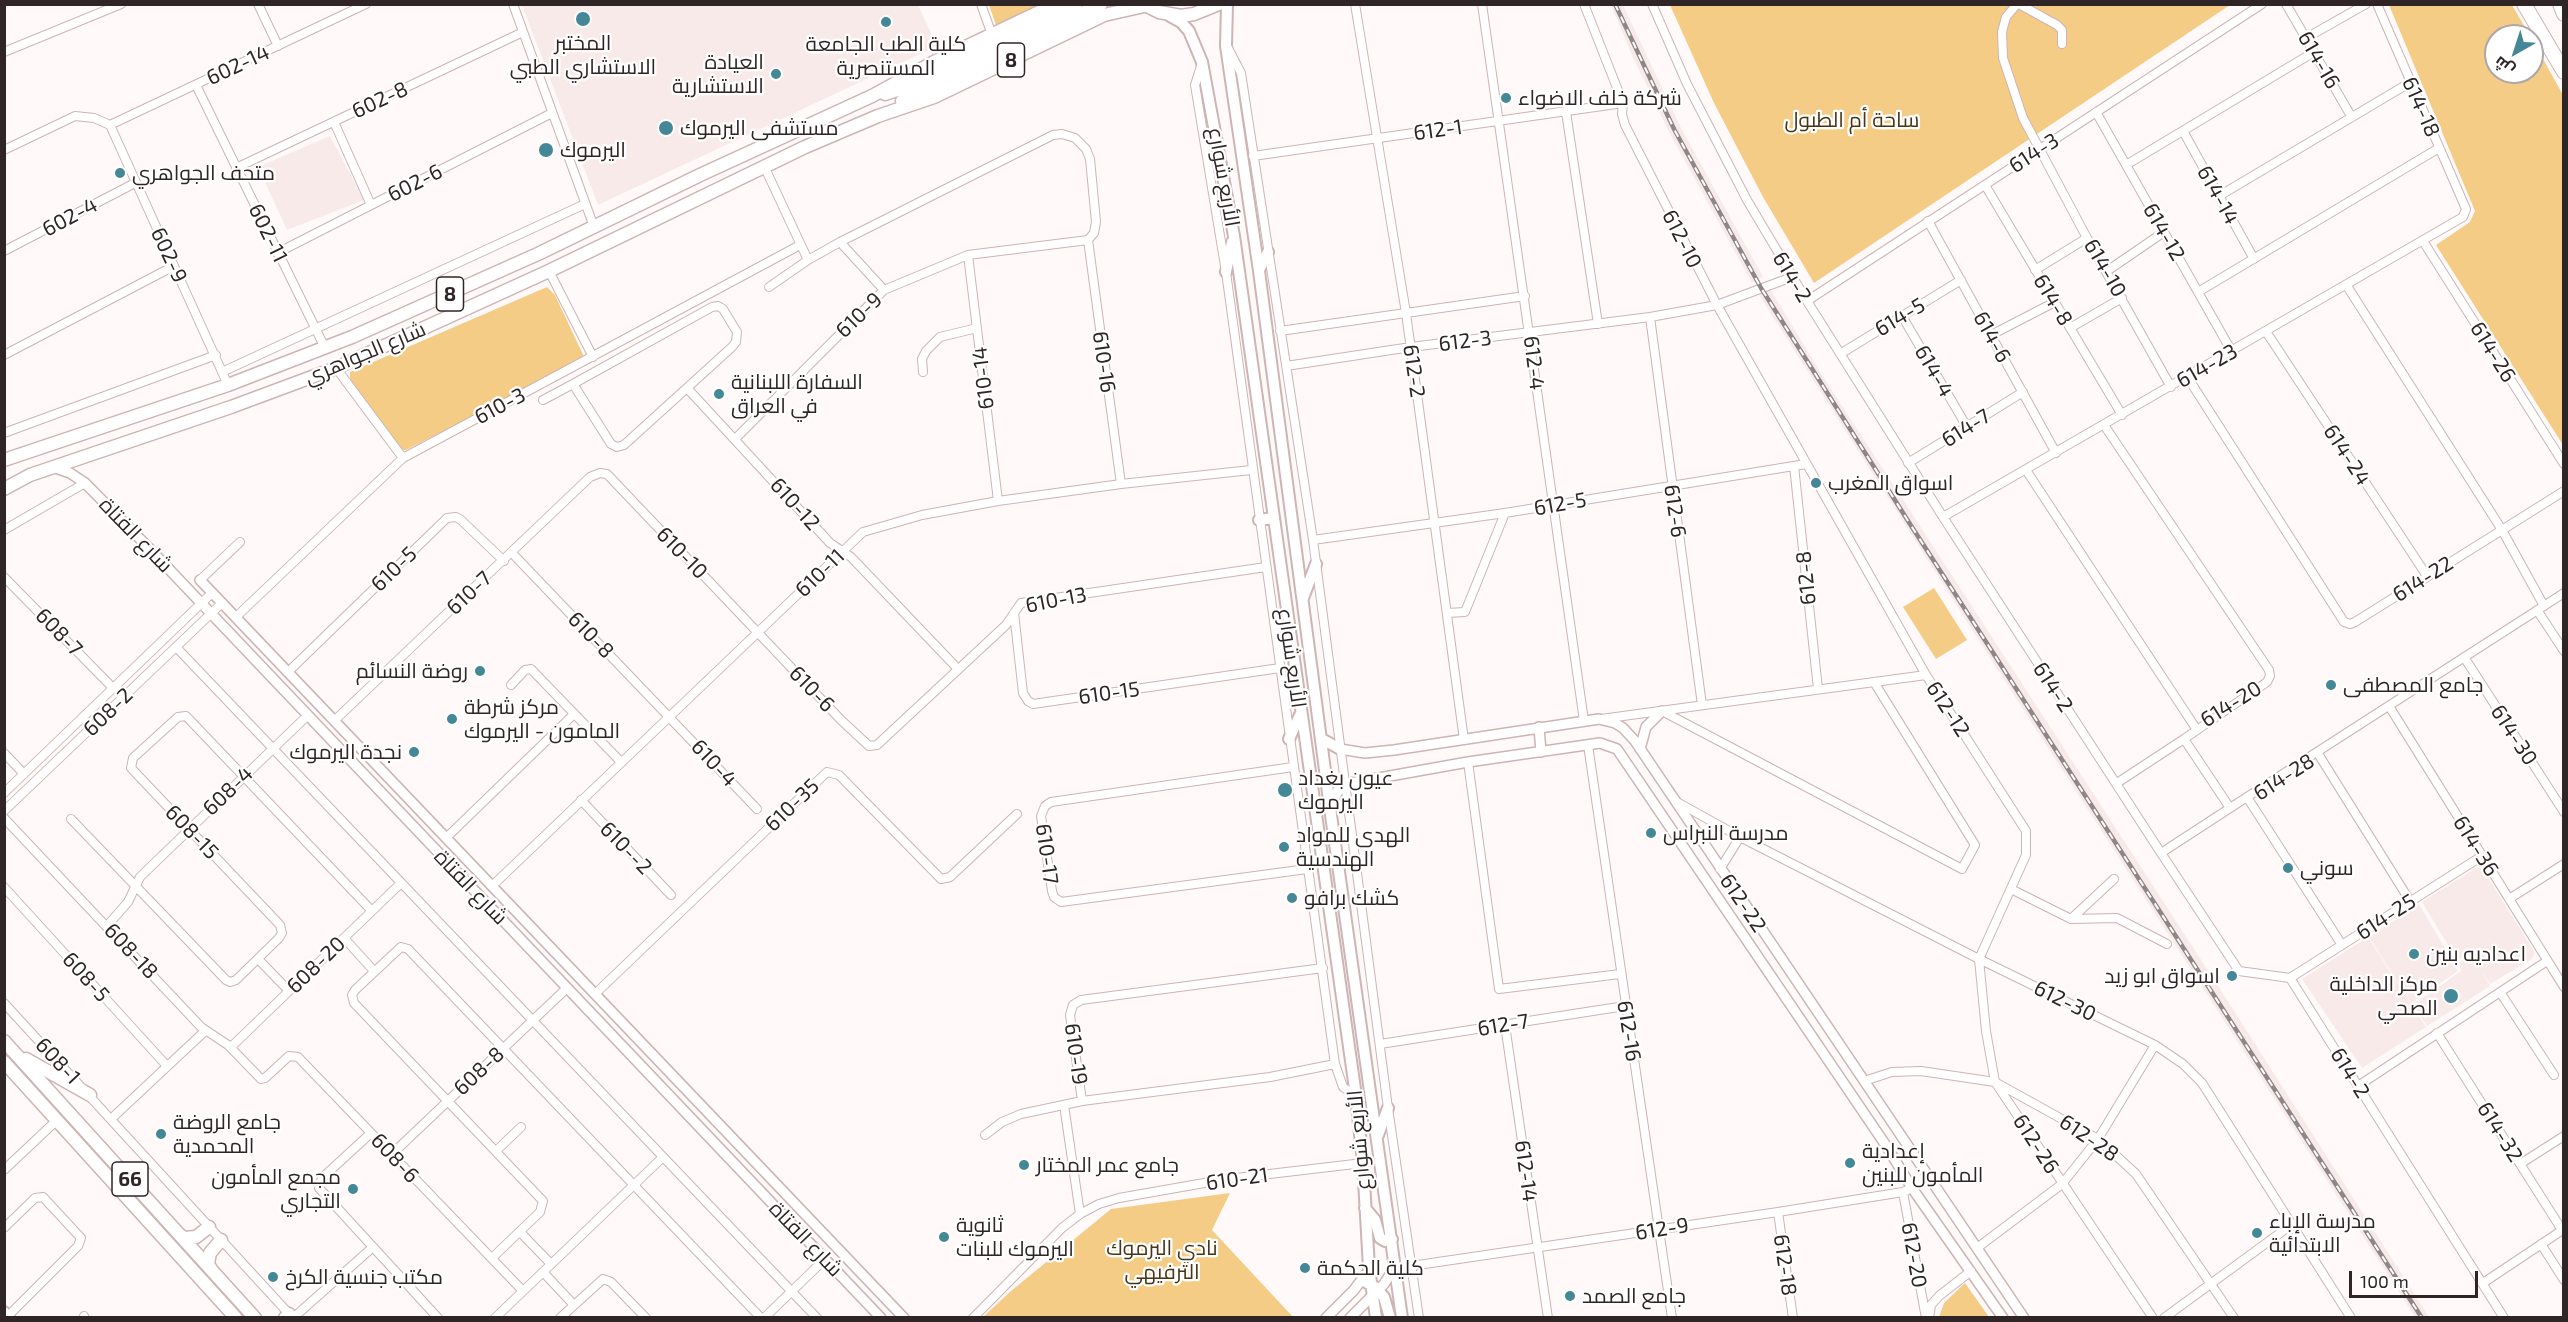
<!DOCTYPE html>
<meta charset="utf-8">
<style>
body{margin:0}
#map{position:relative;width:2568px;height:1322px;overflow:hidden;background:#fff9f9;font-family:"Exo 2",Cairo,sans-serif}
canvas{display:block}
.frame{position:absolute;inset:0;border:6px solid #2f2526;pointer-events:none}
.north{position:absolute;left:2484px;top:24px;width:60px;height:60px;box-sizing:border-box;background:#fff;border:2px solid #aca8a8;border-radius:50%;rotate:219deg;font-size:16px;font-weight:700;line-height:24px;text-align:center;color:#2f2526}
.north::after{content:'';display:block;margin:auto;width:21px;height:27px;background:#448797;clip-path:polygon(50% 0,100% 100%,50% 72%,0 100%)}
.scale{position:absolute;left:2349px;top:1271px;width:129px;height:27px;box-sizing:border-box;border:3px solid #2f2526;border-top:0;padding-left:8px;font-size:18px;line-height:21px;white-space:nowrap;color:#2f2526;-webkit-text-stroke:4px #fff;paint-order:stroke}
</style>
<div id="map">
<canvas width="2568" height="1322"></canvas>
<div class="frame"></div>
<div class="north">ش</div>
<div class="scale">100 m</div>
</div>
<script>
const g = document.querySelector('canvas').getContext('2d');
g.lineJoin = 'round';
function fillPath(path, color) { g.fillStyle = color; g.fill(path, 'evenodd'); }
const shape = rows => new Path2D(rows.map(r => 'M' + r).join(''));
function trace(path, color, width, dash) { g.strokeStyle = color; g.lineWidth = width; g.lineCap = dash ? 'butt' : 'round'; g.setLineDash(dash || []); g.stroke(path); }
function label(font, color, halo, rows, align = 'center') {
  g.font = font + ' "Exo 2",Cairo,sans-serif'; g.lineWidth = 4.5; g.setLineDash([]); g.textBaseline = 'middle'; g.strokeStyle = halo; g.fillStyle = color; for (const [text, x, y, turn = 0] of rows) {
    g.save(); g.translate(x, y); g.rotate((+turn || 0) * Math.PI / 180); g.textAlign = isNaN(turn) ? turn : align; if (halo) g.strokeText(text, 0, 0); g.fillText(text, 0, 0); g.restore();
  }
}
fillPath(shape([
 [522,5,918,5,937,46,598,205],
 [1611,5,1623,5,1681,128,1763,277,1752,283,1670,134,1631,53],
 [330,136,364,200,287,230,258,167],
 [1770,289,1824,378,2229,1003,2429,1317,2415,1317,1990,658,1759,295],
 [2476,868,2482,868,2535,953,2532,959,2490,984,2481,970,2490,986,2427,1026,2413,1005,2461,971,2459,962,2472,955,2470,953,2457,960,2422,902],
 [2419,904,2458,971,2411,1003,2369,937],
 [2368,937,2426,1027,2362,1068,2302,979]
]), '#f9eaea');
fillPath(shape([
 [989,5,1047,5,997,28],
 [1670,5,2230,5,1814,283,1763,197,1714,103],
 [2389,5,2512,5,2530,36,2496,36,2496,72,2532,72,2532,39,2563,95,2563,445,2436,245,2470,222,2475,211],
 [547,287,555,295,585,359,406,450,401,450,350,380,350,372],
 [1934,588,1967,640,1936,659,1903,607],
 [1230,1193,1212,1230,1293,1317,983,1317,1011,1291,1111,1209],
 [1965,1283,1989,1317,1939,1317,1944,1303]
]), '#f5cc85');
const minor = shape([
 [258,4,278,46],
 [513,4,594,227],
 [981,4,992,35],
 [1355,4,1406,313,1464,740],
 [1482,4,1584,721],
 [1584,4,1623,103,1622,114,1625,125,1717,305,1926,675,2026,831,2026,855,1979,959,1986,1031,1995,1082,2098,1139,2136,1174,2234,1318],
 [1652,4,1687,84,1747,200,1807,301,1943,517,2161,853,2239,971,2290,978,2504,1318],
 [2017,4,2006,17,2002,32,2003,58,2023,118,2087,238,2171,387],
 [2019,4,2057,25,2062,30,2062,44],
 [2286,4,2351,116],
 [2306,38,2366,4],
 [1228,48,1241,73,1313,540,1388,1108,1419,1318],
 [4,52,121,4],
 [1202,63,1195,85,1226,272,1335,1064,1343,1087,1356,1096],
 [196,85,325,348],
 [1566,112,1598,324],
 [2096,112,2232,352],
 [334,122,371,205],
 [110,125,228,385],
 [110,125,366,4],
 [2183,131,2254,259],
 [4,150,75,116,94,118,110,125],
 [1253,156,1623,103],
 [2126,165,2314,52],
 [764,166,808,260],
 [236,168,523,32],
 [1985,185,2122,415],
 [2219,196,2411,82],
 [1928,221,2056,453],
 [1088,240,1121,484],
 [2423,241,2564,464],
 [840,242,884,290],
 [4,251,135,183],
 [277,253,552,113],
 [968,255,998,501],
 [2035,270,2087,238],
 [549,271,593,357],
 [2107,271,2164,232],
 [769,287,808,260,840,242,1053,135,1062,134,1075,138,1086,149,1090,159,1096,222,1094,233,1088,240],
 [2198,292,2439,148],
 [1807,301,2262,4],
 [1902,316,1967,427],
 [1650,317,1702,705],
 [2070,328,2122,298],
 [1280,331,1525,296],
 [2267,333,2427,576],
 [1991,335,2055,302],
 [1840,354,1961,280],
 [4,355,174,266],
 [1286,366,1411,347,1650,317,1717,305,1792,277],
 [336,368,403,458],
 [222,372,585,204],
 [923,372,922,359,926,351,940,337,977,328],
 [2188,378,2344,622,2350,624,2355,622,2502,530,2347,286],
 [687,388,830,543,851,557,957,668],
 [543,400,573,384,712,307,718,306,723,309,737,332,736,342,732,347,624,445,617,447,611,444,573,384],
 [4,433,216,355],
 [735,439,884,290,968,255,1088,240],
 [1908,463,2023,392],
 [1794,466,1818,689],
 [2026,470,2197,730,2267,682,2270,676,2269,670,2104,425],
 [1943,517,2463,217,2466,209,2377,4],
 [4,530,85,483],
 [1313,540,1505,513,1806,464],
 [512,553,757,809],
 [4,577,113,688],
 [200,580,240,542],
 [2544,606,2502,530,2564,491],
 [2537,610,2564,651],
 [1014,613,1023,693,1028,701,1033,704,1280,668],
 [1447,613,1465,612,1505,513],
 [236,617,403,458,800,245],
 [176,647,817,1318],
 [2464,657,2564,812],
 [288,672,447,518,456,517,461,520,504,561],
 [511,685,525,670,531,669,621,762],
 [2389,706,2564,987],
 [1662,711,1962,869,1975,845,1874,682],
 [1601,719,1926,675],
 [334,721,590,477,600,473,607,474,841,720,869,746,877,745,1006,625,1021,603,1266,567],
 [2197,730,2184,739,2230,808],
 [1588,745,1672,1318],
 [2317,752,2564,593],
 [4,753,24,774],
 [1468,762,1499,989,1620,974],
 [1293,767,1051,802,1045,806,1041,816,1052,891,1054,897,1061,902,1307,869],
 [2117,783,2184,739],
 [4,793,212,593],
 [581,800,671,895],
 [1677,802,1740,837,1979,959,2155,1045,2183,1064,2202,1083,2351,1318],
 [4,811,222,603],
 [4,818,201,1027,228,1045,261,1079,265,1078,289,1056,298,1057,523,1291],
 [71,819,226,980,230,982,236,980,279,938,282,933,280,925,131,768,133,758,178,717,186,716,372,911],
 [446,838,573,715],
 [2161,853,2247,797],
 [1720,869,1740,837],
 [492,886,863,532,922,515,998,501,1121,484,1251,470],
 [4,887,167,1066],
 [2011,889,2071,919,2117,918,2167,944],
 [2509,899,2564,864],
 [2071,919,2114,879],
 [107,926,128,902,140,877,308,715],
 [344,938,374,971],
 [2342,945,2247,797,2317,752,2410,901],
 [258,959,289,991],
 [1323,968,1081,1000,1073,1005,1070,1015,1082,1101,1270,1077,1335,1064],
 [2290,978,2482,856],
 [2500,992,2554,1075],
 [595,994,827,772,839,775,941,879,950,877,1017,814],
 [4,1003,291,1316],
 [1505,1025,1548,1318],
 [2437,1033,2562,1230],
 [1380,1044,1625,1006],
 [231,1047,401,883],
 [1864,1081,1892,1072,1921,1071,1995,1082,2153,1318],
 [2358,1086,2547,961],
 [1064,1105,1080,1214],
 [111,1119,205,1031],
 [371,1133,322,1178,319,1188,438,1318],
 [985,1135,1002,1122,1021,1114,1082,1101],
 [496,1151,521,1127],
 [391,1155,567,988],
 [2520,1164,2564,1136],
 [4,1170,57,1120],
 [1903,1192,1926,1318],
 [1778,1212,1793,1318],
 [4,1228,35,1198,43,1197,81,1238,78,1246,8,1316],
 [520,1232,551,1264],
 [2541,1244,2564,1280],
 [1977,1248,2062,1184,2098,1139,2155,1045],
 [492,1258,540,1212,543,1201,354,1003,352,995,355,990,401,947,408,949,761,1318],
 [1411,1266,1778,1212,1903,1192,1912,1188],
 [543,1272,573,1304],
 [2483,1283,2564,1229],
 [84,1316,85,1318],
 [293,1318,373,1247],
 [495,1318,663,1157],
 [560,1318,603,1279,611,1282,646,1318],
 [764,1318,825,1259],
 [973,1318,1062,1228,1080,1214,1099,1204,1119,1198,1227,1179,1363,1163],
 [1929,1318,1931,1305,1939,1296,1971,1271],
 [2164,1318,2291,1225]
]);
const tertiary = shape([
 [53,467,70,473,85,483,146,545,881,1318],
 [200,580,904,1318],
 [1539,727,1541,752],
 [1340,749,1365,753,1394,750,1599,719,1615,723,1623,728,1635,741,2024,1318],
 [1640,749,1646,727,1662,711],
 [1345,784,1468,762,1600,743,1617,749,1887,1147,1912,1188,2003,1318],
 [1326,1318,1354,1290,1365,1275],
 [1350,1318,1384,1284,1395,1267]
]);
const secondary = shape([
 [1227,4,1226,46,1259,271,1330,808,1402,1318],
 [1170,16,1181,22,1189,31,1202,62,1234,236,1356,1096,1363,1163,1369,1268,1376,1318],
 [1259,270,1268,252],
 [1226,272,1232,242],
 [1259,520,1273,518],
 [1303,598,1316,564],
 [1289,739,1300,715],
 [1322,739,1340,749],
 [1330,807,1337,792,1345,784],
 [1378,1135,1388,1108],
 [1365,1208,1375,1220,1380,1238,1385,1241,1392,1239],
 [1362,1280,1375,1287,1384,1297,1390,1318],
 [4,1312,9,1318]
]);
const primary = shape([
 [1143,4,1159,12,1181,16,1194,14,1219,4],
 [885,94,912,85,1076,4],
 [902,101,1101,4],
 [4,460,228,385,352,337,540,253,700,175,872,96,934,62,1056,4],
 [4,489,30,475,231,407,336,368,549,271,805,147,878,116,934,97,1104,15,1144,6],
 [4,1041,255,1318],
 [26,1059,90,1095],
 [4,1062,236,1318],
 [180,1235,184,1238,196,1237,209,1227],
 [211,1269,208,1264,210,1253,221,1240],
 [285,1318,289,1314]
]);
const motorway = shape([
 [2524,4,2564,72],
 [2560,4,2564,14]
]);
trace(minor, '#ceb4b5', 10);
trace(tertiary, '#ceb4b5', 12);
trace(secondary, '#ceb4b5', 14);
trace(primary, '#ceb4b5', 15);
trace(motorway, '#ceb4b5', 16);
trace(minor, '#fff', 8);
trace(tertiary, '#fff', 9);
trace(secondary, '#fff', 10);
trace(primary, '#fff', 12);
trace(motorway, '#fff', 14);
const rail = shape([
 [1615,4,1674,129,1761,288,1910,524,2422,1318]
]);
trace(rail, '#8f8787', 4.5);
trace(rail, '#fff', 2, [7]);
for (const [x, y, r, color] of [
 [583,19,8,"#448797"],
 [886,22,6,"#448797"],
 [776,74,6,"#448797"],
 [1506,98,6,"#448797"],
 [666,128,8,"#448797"],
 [546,150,8,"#448797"],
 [120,173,6,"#448797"],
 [719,394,6,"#448797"],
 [1816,483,6,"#448797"],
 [480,671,6,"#448797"],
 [2331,685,6,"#448797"],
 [452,719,6,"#448797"],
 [414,752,6,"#448797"],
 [1285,790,8,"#448797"],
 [1651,833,6,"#448797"],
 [1284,847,6,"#448797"],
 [2288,868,6,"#448797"],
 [1292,898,6,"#448797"],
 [2414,954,6,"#448797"],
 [2232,976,6,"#448797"],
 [2451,996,8,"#448797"],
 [161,1134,6,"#448797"],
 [1850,1163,6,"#448797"],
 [1024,1165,6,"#448797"],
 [353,1189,6,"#448797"],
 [2257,1233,6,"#448797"],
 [944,1237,6,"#448797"],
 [1305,1268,6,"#448797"],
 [273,1277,6,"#448797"],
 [1570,1296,6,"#448797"]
]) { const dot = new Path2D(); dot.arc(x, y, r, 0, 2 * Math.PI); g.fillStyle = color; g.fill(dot); trace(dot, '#fff', 2); }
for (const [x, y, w] of [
 [1011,60,27],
 [450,294,27],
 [130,1179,36]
]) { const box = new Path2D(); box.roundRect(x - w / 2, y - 17, w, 34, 4.5); g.fillStyle = '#fff'; g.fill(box); trace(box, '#2f2526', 1.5); }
label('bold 20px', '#2f2526', null, [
 ["8",1011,60],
 ["8",450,294],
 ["66",130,1179]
]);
label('21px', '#2f2526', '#fff', [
 ["المختبر",583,43,"center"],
 ["الاستشاري الطبي",583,67,"center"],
 ["كلية الطب الجامعة",886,44,"center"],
 ["المستنصرية",886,68,"center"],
 ["العيادة",764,62,"right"],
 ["الاستشارية",764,86,"right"],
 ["شركة خلف الاضواء",1518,98],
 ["مستشفى اليرموك",680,128],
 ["اليرموك",560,150],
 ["متحف الجواهري",132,173],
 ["السفارة اللبنانية",731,382],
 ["في العراق",731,406],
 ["اسواق المغرب",1828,483],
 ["روضة النسائم",468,671,"right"],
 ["جامع المصطفى",2343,685],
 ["مركز شرطة",464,707],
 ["المامون - اليرموك",464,731],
 ["نجدة اليرموك",402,752,"right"],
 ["عيون بغداد",1298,778],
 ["اليرموك",1298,802],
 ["مدرسة النبراس",1663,833],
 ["الهدى للمواد",1296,835],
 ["الهندسية",1296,859],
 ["سوني",2300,868],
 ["كشك برافو",1304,898],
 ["اعداديه بنين",2426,954],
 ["اسواق ابو زيد",2220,976,"right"],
 ["مركز الداخلية",2438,984,"right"],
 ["الصحي",2438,1008,"right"],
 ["جامع الروضة",173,1122],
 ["المحمدية",173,1146],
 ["إعدادية",1862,1151],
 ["المأمون للبنين",1862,1175],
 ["جامع عمر المختار",1036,1165],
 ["مجمع المأمون",341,1177,"right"],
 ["التجاري",341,1201,"right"],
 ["مدرسة الإباء",2269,1221],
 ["الابتدائية",2269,1245],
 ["ثانوية",956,1225],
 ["اليرموك للبنات",956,1249],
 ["كلية الحكمة",1317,1268],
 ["مكتب جنسية الكرخ",285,1277],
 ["جامع الصمد",1582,1296]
], 'left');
label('21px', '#2f2526', '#fff', [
 ["614-16",2319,60,60],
 ["602-14",238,65,-25],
 ["602-8",380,100,-25],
 ["614-18",2421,107,66],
 ["612-1",1438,130,-8],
 ["614-3",2034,153,-33],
 ["الأربع شوارع",1224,177,80],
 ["602-6",415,183,-27],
 ["614-14",2218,195,61],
 ["602-4",70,217,-28],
 ["614-12",2164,232,60],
 ["602-11",268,233,64],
 ["612-10",1682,239,63],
 ["602-9",169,255,65],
 ["614-10",2105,268,60],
 ["614-2",1792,277,59],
 ["614-8",2053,300,59],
 ["610-9",859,315,-44],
 ["614-5",1900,317,-31],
 ["614-6",1992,337,61],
 ["612-3",1465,341,-7],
 ["614-26",2493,352,58],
 ["شارع الجواهري",365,353,-23],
 ["610-16",1104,362,82],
 ["612-4",1534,363,83],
 ["614-23",2207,366,-30],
 ["612-2",1414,371,82],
 ["614-4",1934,371,60],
 ["610-14",983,378,-97],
 ["610-3",500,406,-28],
 ["614-7",1966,428,-32],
 ["614-24",2347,455,57],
 ["610-12",795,504,48],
 ["612-5",1560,504,-10],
 ["612-6",1675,511,82],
 ["شارع الفتاة",136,535,46],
 ["610-10",682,553,46],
 ["610-5",394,569,-44],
 ["610-11",820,573,-44],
 ["612-8",1806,578,-96],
 ["614-22",2423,579,-32],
 ["610-7",469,593,-43],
 ["610-13",1056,600,-11],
 ["608-7",59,632,46],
 ["610-8",591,635,46],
 ["الأربع شوارع",1292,658,82],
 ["614-2",2053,687,57],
 ["610-6",812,689,46],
 ["610-15",1109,693,-8],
 ["614-20",2231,704,-32],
 ["612-12",1948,709,57],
 ["608-2",108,712,-44],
 ["614-30",2514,735,57],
 ["610-4",714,763,47],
 ["614-28",2284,777,-33],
 ["608-4",228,791,-44],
 ["610-35",792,805,-44],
 ["608-15",192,832,46],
 ["614-36",2476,846,58],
 ["610--2",626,848,46],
 ["610-17",1047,854,82],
 ["شارع الفتاة",471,887,46],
 ["612-22",1743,903,56],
 ["614-25",2386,917,-33],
 ["608-18",131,951,47],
 ["608-20",316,965,-44],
 ["608-5",86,977,48],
 ["612-30",2065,1001,26],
 ["612-7",1503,1025,-9],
 ["612-16",1629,1031,81],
 ["610-19",1076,1054,82],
 ["608-1",58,1061,47],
 ["608-8",479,1071,-43],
 ["614-2",2350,1073,58],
 ["614-32",2500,1132,58],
 ["612-28",2089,1138,34],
 ["الأربع شوارع",1359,1140,-95],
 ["612-26",2036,1144,57],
 ["608-6",395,1158,47],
 ["612-14",1526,1171,82],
 ["610-21",1237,1179,-8],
 ["612-9",1662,1229,-9],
 ["شارع الفتاة",806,1239,46],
 ["612-20",1914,1255,80],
 ["612-18",1785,1265,82]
]);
label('21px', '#483717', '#fff', [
 ["ساحة أم الطبول",1852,120],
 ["نادي اليرموك",1162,1248],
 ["الترفيهي",1162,1272]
]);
</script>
